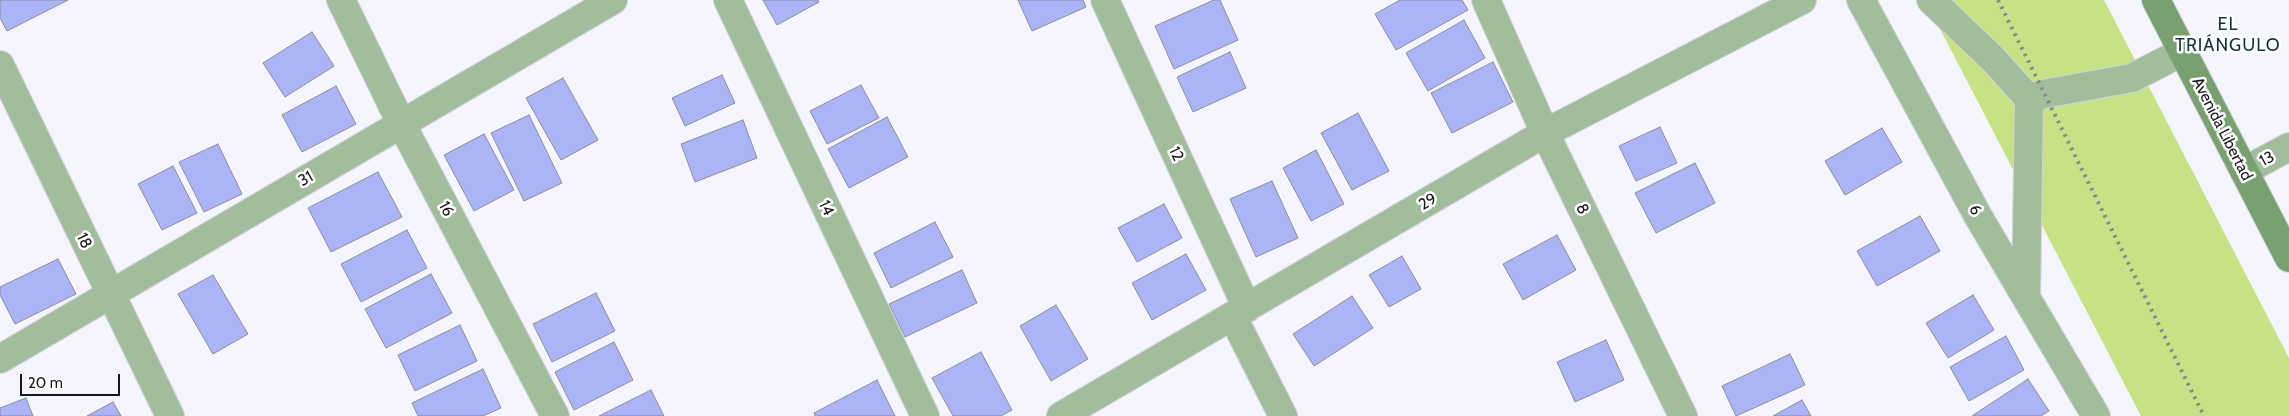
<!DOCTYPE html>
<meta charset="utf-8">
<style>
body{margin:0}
#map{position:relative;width:2289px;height:416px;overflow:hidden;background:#f4f5fe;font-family:Cabin,sans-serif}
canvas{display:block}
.scale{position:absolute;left:20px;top:374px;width:100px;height:22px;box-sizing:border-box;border:2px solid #17181b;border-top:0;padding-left:6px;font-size:15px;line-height:18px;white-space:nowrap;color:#17181b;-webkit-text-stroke:4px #fff;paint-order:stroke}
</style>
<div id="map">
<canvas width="2289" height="416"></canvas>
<div class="scale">20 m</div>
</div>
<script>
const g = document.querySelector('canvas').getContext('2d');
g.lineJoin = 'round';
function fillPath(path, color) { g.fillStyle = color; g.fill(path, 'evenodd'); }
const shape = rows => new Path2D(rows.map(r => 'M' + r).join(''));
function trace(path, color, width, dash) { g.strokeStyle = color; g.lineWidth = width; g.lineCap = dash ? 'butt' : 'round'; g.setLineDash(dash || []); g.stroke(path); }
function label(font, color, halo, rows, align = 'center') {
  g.font = font + ' Cabin,sans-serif'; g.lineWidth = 5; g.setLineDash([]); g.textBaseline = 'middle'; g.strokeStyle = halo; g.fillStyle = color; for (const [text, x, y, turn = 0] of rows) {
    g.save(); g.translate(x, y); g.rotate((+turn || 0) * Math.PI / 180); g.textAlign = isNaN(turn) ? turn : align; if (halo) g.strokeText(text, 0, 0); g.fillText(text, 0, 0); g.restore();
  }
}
fillPath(shape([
 [1925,0,2104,0,2289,358,2289,416,2141,416]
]), '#c7e185');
const building = shape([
 [0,0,68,0,7,31,0,18,0,0],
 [763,0,818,0,819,2,777,25,763,0],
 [1018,0,1083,0,1086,7,1032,31,1018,0],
 [1214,0,1220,0,1238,40,1174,69,1155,26,1214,0],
 [1400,0,1462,0,1468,10,1396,50,1375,14,1400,0],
 [1464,20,1485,58,1428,91,1406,53,1464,20],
 [312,32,334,66,285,97,263,63,312,32],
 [1230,52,1246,88,1193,112,1177,77,1230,52],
 [1493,62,1513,102,1452,133,1431,93,1493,62],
 [722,75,735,103,685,126,672,98,722,75],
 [563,78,598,140,561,160,526,98,563,78],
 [861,85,879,118,827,144,810,111,861,85],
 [336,86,356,124,302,152,282,115,336,86],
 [1358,113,1389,171,1352,190,1321,133,1358,113],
 [529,115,562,183,524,201,491,133,529,115],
 [887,117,908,157,849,188,828,149,887,117],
 [743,120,757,158,695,182,681,144,743,120],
 [1660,127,1677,163,1636,181,1619,146,1660,127],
 [1882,128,1902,162,1845,195,1825,161,1882,128],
 [484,134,514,190,474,211,444,155,484,134],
 [218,144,242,194,204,212,179,162,218,144],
 [1316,150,1344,204,1311,221,1283,168,1316,150],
 [1695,163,1715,203,1656,233,1635,193,1695,163],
 [173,166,197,213,162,230,138,184,173,166],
 [378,172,402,217,331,252,308,208,378,172],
 [1272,181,1298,238,1256,257,1230,199,1272,181],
 [1164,204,1182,238,1137,262,1118,228,1164,204],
 [1920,216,1940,251,1877,286,1857,251,1920,216],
 [935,222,953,257,891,288,874,253,935,222],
 [407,230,427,268,361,302,341,264,407,230],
 [1557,235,1576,270,1523,300,1503,264,1557,235],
 [1186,254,1206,290,1152,320,1132,283,1186,254],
 [1402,256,1421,289,1389,307,1369,275,1402,256],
 [58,259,76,294,15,324,0,295,0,287,58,259],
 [962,270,977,303,905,337,889,304,962,270],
 [431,274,452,313,386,348,365,309,431,274],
 [213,275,248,334,213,354,178,294,213,275],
 [596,293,615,331,552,362,533,324,596,293],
 [1973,295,1994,330,1948,358,1926,323,1973,295],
 [1352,296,1373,328,1314,366,1293,334,1352,296],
 [1056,305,1088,359,1051,381,1020,326,1056,305],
 [460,325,477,361,415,391,398,355,460,325],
 [2006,336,2024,370,1969,401,1950,367,2006,336],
 [1606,340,1624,380,1575,402,1557,362,1606,340],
 [614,342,633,380,574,410,555,372,614,342],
 [981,352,1012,410,1001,416,953,416,932,378,981,352],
 [1790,354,1805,385,1736,416,1722,386,1790,354],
 [483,369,501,408,483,416,418,416,412,403,483,369],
 [2028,379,2049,411,2041,416,1972,416,2028,379],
 [877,380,895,416,815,416,814,413,877,380],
 [651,390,664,416,599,416,651,390],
 [26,398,33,416,0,416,0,408,26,398],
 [1802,400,1811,416,1773,416,1802,400],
 [113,402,121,416,87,416,113,402]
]);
fillPath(building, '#acb4f8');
trace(building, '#8c8d96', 1);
const minor = shape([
 [341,0,401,123,555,416],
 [728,0,925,416],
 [1105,0,1247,308],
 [1486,0,1545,133,1683,416],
 [1861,0,1978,216,2096,416],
 [1931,0,1993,59,2029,99,2043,94,2132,78,2182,52],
 [0,65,170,416],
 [2244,171,2289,147],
 [2026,297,2029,99],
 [1233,317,1283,416],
 [0,359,613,0],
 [1061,416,1545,133,1802,0]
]);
const secondary = shape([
 [2156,0,2289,258]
]);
trace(minor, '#d1d2da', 30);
trace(secondary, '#d1d2da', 30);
trace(minor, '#a2bd9c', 28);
trace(secondary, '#79a170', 28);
trace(shape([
 [1998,0,2204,416]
]), '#87888e', 4, [2.5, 5]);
label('16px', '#17181b', '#fff', [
 ["Avenida Libertad",2222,129,63],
 ["12",1176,154,65],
 ["13",2267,159,-28],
 ["31",306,179,-30],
 ["29",1428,202,-30],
 ["14",826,208,65],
 ["16",446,209,62],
 ["8",1582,209,64],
 ["6",1975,210,61],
 ["18",84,241,64]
]);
g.letterSpacing = '1px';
label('18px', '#15323d', '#fff', [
 ["EL",2228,25],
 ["TRIÁNGULO",2228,46]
]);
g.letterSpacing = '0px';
</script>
